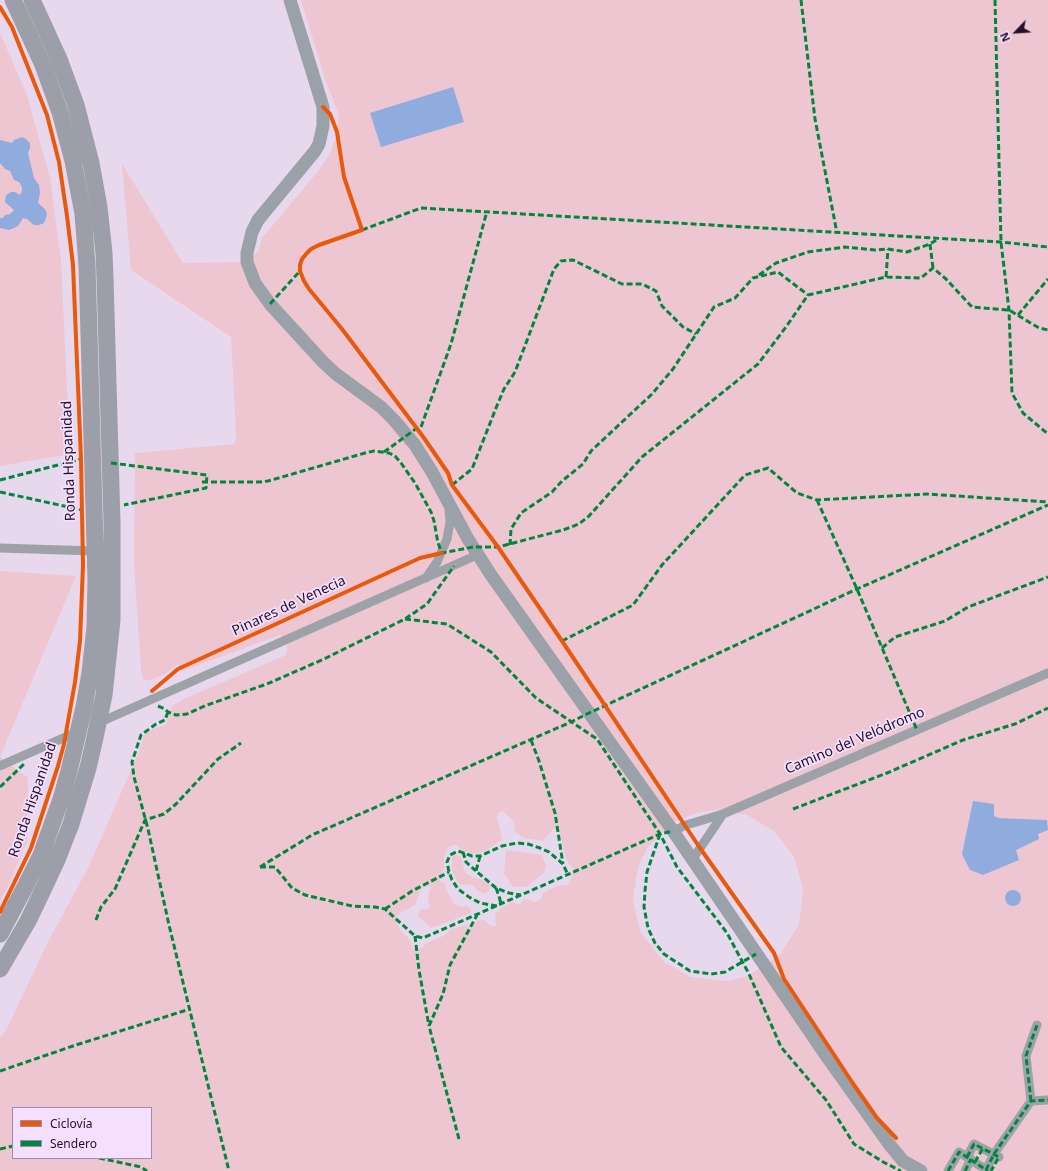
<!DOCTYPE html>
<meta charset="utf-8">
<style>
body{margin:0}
#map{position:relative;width:1048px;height:1171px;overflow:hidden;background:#e8d8ee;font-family:"Noto Sans",sans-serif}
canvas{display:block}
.legend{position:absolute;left:12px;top:1107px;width:140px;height:52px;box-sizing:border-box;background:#f4dffc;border:1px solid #a08ca8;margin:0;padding:5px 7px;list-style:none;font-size:12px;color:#23102a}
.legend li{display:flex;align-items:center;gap:8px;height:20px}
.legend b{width:20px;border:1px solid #a08ca8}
.north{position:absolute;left:996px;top:12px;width:40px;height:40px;-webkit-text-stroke:3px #f4dffc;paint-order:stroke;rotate:245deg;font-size:11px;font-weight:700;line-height:16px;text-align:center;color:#23102a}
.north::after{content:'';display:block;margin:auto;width:14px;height:18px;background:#23102a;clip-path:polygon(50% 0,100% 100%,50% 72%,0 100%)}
</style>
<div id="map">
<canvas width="1048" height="1171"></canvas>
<ul class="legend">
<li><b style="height:5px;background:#e8590c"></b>Ciclovía</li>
<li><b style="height:5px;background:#00873e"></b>Sendero</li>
</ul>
<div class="north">N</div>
</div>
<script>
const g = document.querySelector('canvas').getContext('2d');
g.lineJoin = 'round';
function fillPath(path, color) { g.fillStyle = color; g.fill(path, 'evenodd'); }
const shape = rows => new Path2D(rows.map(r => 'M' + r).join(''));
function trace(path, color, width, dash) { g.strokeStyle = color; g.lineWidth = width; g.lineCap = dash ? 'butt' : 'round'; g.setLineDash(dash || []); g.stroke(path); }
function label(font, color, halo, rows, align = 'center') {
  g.font = font + ' "Noto Sans",sans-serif'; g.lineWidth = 3.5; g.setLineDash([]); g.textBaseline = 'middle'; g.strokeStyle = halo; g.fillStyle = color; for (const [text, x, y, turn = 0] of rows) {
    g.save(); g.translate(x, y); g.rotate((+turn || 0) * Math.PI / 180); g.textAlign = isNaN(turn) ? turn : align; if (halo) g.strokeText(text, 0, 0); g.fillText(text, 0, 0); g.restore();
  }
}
fillPath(shape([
 [301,0,1048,0,1048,1171,0,1171,0,1037,6,1030,48,942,88,868,138,754,145,733,166,724,172,706,184,699,286,655,288,642,280,635,182,671,178,664,165,674,148,681,143,679,141,671,134,562,135,453,235,444,236,434,231,337,131,270,122,164,183,263,247,262,259,250,262,238,319,170,331,152,337,132,339,115,325,79],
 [717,810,747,815,774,831,794,857,803,889,799,924,780,955,748,976,727,981,690,977,663,961,640,931,633,899,638,867,648,847,674,822,699,812],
 [503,811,513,821,515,832,524,838,543,841,554,828,560,833,566,859,573,869,571,879,567,885,557,886,543,893,541,899,535,902,524,898,520,905,512,902,501,908,495,914,496,926,491,926,484,920,479,920,475,923,470,929,466,925,451,929,445,935,425,944,422,948,417,950,412,947,409,939,401,931,397,924,397,915,415,905,421,889,427,886,431,887,428,900,430,905,429,909,423,909,418,912,418,916,431,928,437,926,471,913,471,909,467,906,461,907,454,904,447,890,445,884,440,881,444,867,444,857,448,847,453,845,456,845,461,850,475,854,485,851,502,840,497,817,498,813],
 [13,1108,151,1108,151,1158,13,1158],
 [0,33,27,95,50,178,61,260,70,454,0,466],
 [0,571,76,576,0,757,28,778,27,841,10,882,0,901],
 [506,850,542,855,546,865,544,873,526,887,513,887,504,873],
 [456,855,460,856,462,859,464,869,466,873,473,878,480,879,490,884,489,891,483,894,470,884,464,885,459,884,452,871,452,856]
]), '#eec6d1');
fillPath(shape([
 [453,87,464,122,381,147,370,113],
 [22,137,26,139,30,143,30,148,28,153,34,178,39,185,40,193,38,203,45,209,47,214,46,218,44,223,39,225,34,225,27,219,23,218,18,226,14,228,9,230,0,228,0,218,3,218,5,215,10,214,14,210,5,202,6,195,11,192,15,192,20,195,22,191,22,187,19,182,14,180,10,171,5,169,0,163,0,140,12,143,14,140],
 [973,801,994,804,994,816,998,818,1047,820,1048,830,1038,834,1039,839,1016,850,1019,860,983,875,970,870,962,854],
 '1005 898a8 8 0 1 1 16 0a8 8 0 1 1-16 0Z'
]), '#90abdd');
trace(shape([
 [0,548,95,551],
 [426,578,437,562,447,539,450,522,449,509],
 [96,724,477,555],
 [0,766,79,731],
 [673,831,686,825,723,814,1048,673],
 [692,860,723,814],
 [1031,1101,1026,1056,1037,1025],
 [967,1157,974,1144,999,1157],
 [986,1170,994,1154,1031,1101,1048,1100],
 [948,1171,959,1152,988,1171],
 [965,1171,971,1159]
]), '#9ca2a8', 9);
trace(shape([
 [290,0,323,107,323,126,319,144,315,151,258,220,252,232,247,253,247,262,255,283,270,304,323,362,336,374,381,407,394,420,415,445,432,472,468,539,491,575,673,831,825,1054,889,1144,903,1161,921,1171]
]), '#9ba1a9', 13);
trace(shape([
 [0,934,25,887,41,855,61,799,69,771,84,707,90,673,95,627,96,580,87,265,83,214,73,161,60,112,43,65,13,0],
 [0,969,28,921,41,894,57,860,71,824,88,768,94,742,104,695,112,620,112,523,105,278,104,253,99,207,91,163,76,105,59,59,32,0]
]), '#9c9ea9', 17);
trace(shape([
 [801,0,815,119,837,233],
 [995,0,1001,242,1009,310,1012,393,1023,413,1048,434],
 [362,230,421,208,1001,242,1048,247],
 [930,244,933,268],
 [759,275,776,263,808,252,845,247,875,250,888,249,907,252,930,244,938,239],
 [886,277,888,249],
 [270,304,300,271],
 [1018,315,1048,279],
 [384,452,417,428,421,427,451,344,487,211],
 [111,463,207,475,206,488,124,505],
 [0,480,81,459],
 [202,482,260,482,268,481,365,453,374,451,389,453,395,456,401,463,415,483,431,512,434,521,438,543,442,553,473,547,498,547,563,530,579,524,589,516,642,457,758,364,786,327,808,295,886,277,921,278,933,268,946,279,972,307,1009,310,1039,328,1048,330],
 [452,485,472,469,496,408,504,389,515,372,554,269,561,261,573,260,622,284,642,284,656,291,662,306,683,327,696,334],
 [0,492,82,510],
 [817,500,857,589,917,730],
 [510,545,511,529,521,513,552,492,562,481,583,464,591,451,652,394,673,369,714,307,735,298,753,278,778,272,808,295],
 [405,619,447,624,491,652,536,698,597,739,660,834,677,867,727,933,749,974,781,1047,826,1100,854,1144,885,1163,901,1171],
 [562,641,633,605,662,565,745,475,768,468,797,493,817,500,927,494,1048,502],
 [882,648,895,637,945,621,968,607,1048,577],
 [158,706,165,709,168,712,176,715,187,714,207,705,267,684,324,659,405,619,427,604,454,566],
 [168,712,165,720,156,724,141,735,132,762,134,777,148,829,169,925,229,1171],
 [531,740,539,761,555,813,563,864],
 [0,787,24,764],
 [793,809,887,773,963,740,1015,724,1048,708],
 [660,834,647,872,645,891,644,907,648,928,655,943,664,954,690,971,711,974,725,972,756,954],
 [463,852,466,862,476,871],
 [480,856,476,871,496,888,509,893,521,895],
 [260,867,312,835,571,722,589,713,857,589,1048,505],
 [260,867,275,867,292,888,305,895,352,906,375,907,385,909,415,936,423,938,660,834,673,831],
 [496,888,499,896,501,904],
 [497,906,480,903,469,897,458,889,452,880,449,872,447,862,450,855,458,851,472,856,480,856,502,846,517,843,528,844,540,848,549,852,563,864,568,875],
 [385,909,412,891,449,872],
 [96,920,101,907,115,889,145,820,164,814,176,804,218,759,241,743],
 [415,936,419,970,429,1026],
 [0,1071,76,1045,190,1009],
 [1031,1101,1026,1056,1037,1025],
 [459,1139,429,1026,443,994,450,965,477,915],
 [0,1149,13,1146],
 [967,1157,974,1144,999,1157,991,1171],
 [99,1158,141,1167,147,1171],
 [975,1162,983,1148],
 [986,1170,994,1154,1031,1101,1048,1100],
 [948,1171,959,1152,988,1171],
 [965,1171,971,1159]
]), '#00873e', 3, [6, 3]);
trace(shape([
 [0,7,12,27,47,115,59,162,67,216,73,265,81,459,83,565,80,641,75,682,64,744,58,766,31,848,0,912],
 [323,107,330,114,337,132,344,177,362,230,319,245,311,249,307,253,302,259,300,265,300,271,304,281,309,289,342,329,424,438,448,473,452,485,498,547,562,641,700,848,774,953,784,979,854,1085,877,1118,896,1138],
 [152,691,178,669,420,558,442,553]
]), '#e8590c', 4);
label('14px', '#23102a', '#f4dffc', [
 ["Ronda Hispanidad",69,461,-92],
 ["Pinares de Venecia",289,606,-25],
 ["Camino del Velódromo",855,741,-23],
 ["Ronda Hispanidad",33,800,-71]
]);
</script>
